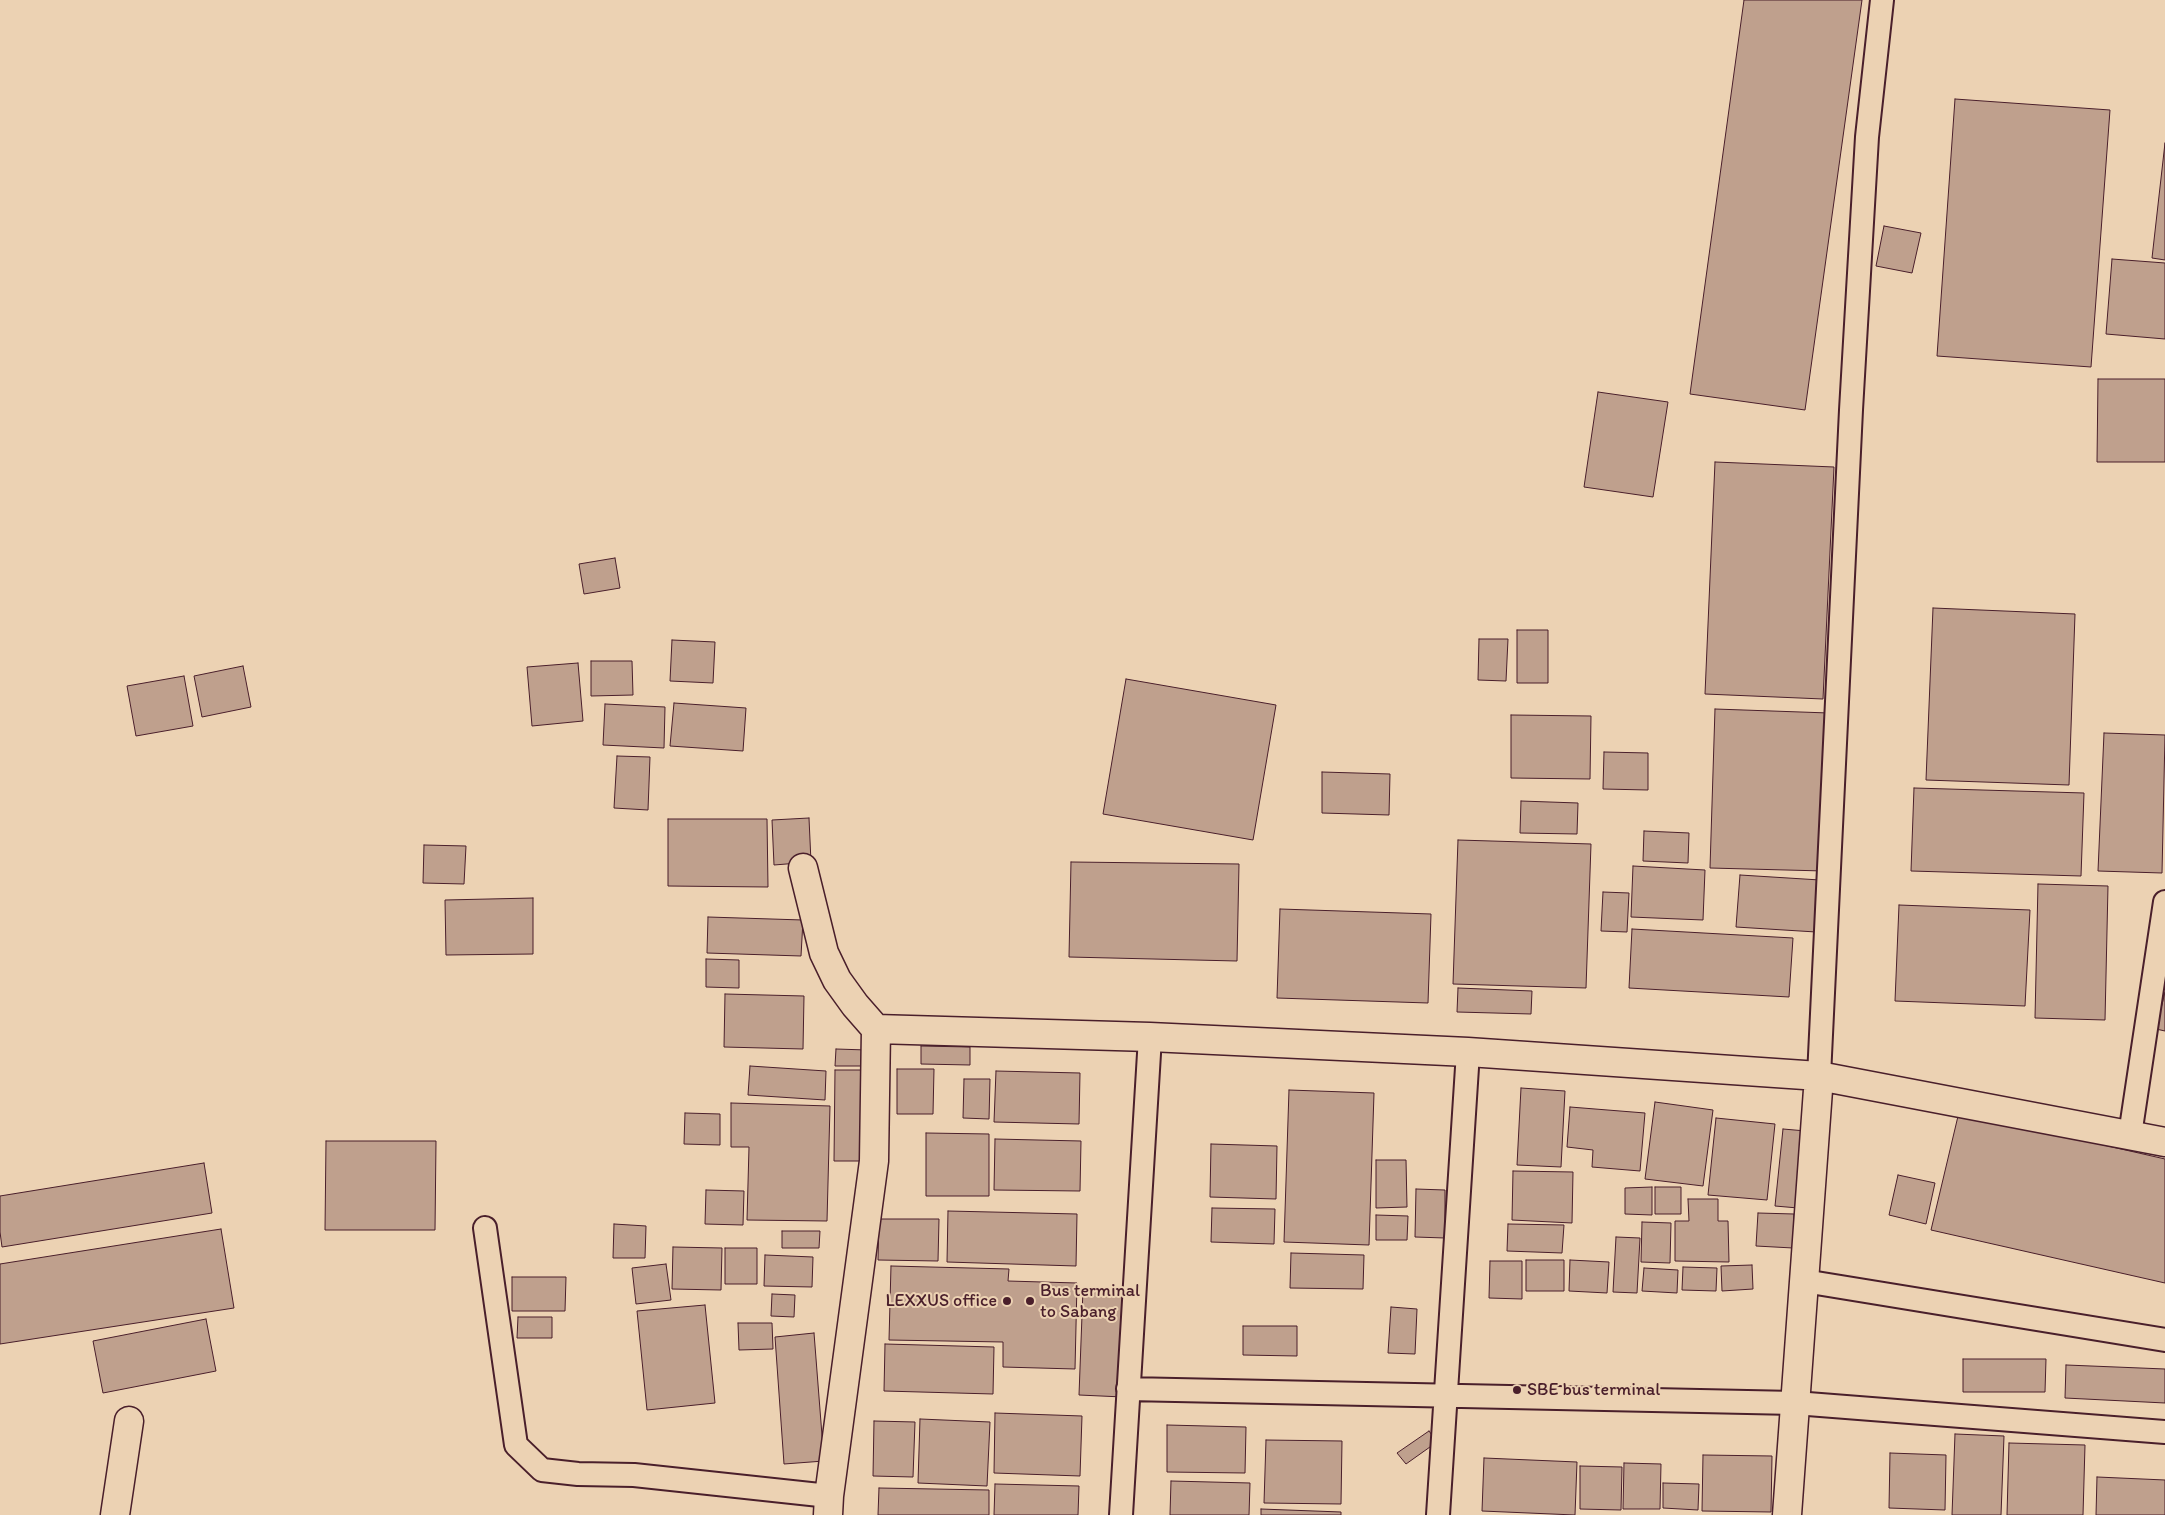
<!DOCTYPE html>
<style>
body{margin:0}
canvas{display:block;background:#ecd2b3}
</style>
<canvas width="2165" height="1515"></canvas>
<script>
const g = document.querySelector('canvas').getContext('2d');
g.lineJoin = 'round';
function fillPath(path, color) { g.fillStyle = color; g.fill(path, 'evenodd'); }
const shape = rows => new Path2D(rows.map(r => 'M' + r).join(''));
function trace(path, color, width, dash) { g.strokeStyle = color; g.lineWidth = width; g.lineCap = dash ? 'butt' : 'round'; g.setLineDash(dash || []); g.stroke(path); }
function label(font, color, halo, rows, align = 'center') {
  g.font = font + ' Itim,sans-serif'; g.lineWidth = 4; g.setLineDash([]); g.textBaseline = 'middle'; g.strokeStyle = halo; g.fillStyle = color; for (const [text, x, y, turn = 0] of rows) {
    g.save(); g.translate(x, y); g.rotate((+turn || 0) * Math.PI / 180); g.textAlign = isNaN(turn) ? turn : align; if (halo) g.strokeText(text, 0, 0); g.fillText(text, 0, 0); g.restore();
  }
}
const building = shape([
 [1744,0,1862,0,1805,410,1690,394,1744,0],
 [1955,99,2110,110,2091,367,1937,356,1955,99],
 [2165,143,2165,260,2152,258,2165,143],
 [1884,226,1921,233,1912,273,1876,266,1884,226],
 [2112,259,2165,263,2165,339,2106,334,2112,259],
 [2098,379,2165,379,2165,462,2097,462,2098,379],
 [1598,392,1668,402,1653,497,1584,487,1598,392],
 [1715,462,1834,467,1823,699,1705,694,1715,462],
 [615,558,620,588,584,594,579,564,615,558],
 [1933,608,2075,614,2069,785,1926,780,1933,608],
 [1517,630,1548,630,1548,683,1517,683,1517,630],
 [1479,639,1508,639,1506,681,1478,680,1479,639],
 [672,640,715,642,713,683,670,681,672,640],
 [591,661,632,661,633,695,591,696,591,661],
 [578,663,583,721,532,726,527,667,578,663],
 [243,666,251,707,202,717,194,676,243,666],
 [184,676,193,726,136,736,127,686,184,676],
 [1126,679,1276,705,1253,840,1103,814,1126,679],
 [674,703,746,708,743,751,670,746,674,703],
 [605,704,665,707,664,748,603,745,605,704],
 [1715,709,1829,713,1824,871,1710,868,1715,709],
 [1511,715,1591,716,1590,779,1511,778,1511,715],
 [2104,733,2165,735,2162,873,2098,871,2104,733],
 [1604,752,1648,753,1648,790,1603,789,1604,752],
 [617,756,650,757,648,810,614,808,617,756],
 [1322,772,1390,774,1389,815,1322,813,1322,772],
 [1914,788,2084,793,2081,876,1911,871,1914,788],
 [1521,801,1578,803,1577,834,1520,833,1521,801],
 [809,818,811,862,774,865,772,820,809,818],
 [668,819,767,819,768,887,668,886,668,819],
 [1644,831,1689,833,1688,863,1643,861,1644,831],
 [1458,840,1591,844,1586,988,1453,984,1458,840],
 [424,845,466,846,464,884,423,883,424,845],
 [1071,862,1239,864,1237,961,1069,957,1071,862],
 [1633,866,1705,870,1703,920,1631,917,1633,866],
 [1740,875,1820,880,1816,932,1736,927,1740,875],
 [2038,884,2108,886,2105,1020,2035,1018,2038,884],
 [1603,892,1629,893,1627,932,1601,931,1603,892],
 [533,898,533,954,446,955,445,900,533,898],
 [1899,905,2030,910,2025,1006,1895,1001,1899,905],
 [1280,909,1431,914,1428,1003,1277,998,1280,909],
 [708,917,803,920,801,956,707,953,708,917],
 [1632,929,1793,938,1789,997,1629,988,1632,929],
 [706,959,739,960,739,988,706,987,706,959],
 [1458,988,1532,991,1531,1014,1457,1012,1458,988],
 [2165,992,2165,1031,2156,1029,2165,992],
 [725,994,804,996,803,1049,724,1047,725,994],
 [921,1046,970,1047,970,1065,921,1064,921,1046],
 [836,1049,867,1050,866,1066,835,1066,836,1049],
 [750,1066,826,1071,825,1100,748,1095,750,1066],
 [897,1069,934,1069,933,1114,897,1114,897,1069],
 [835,1070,864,1070,863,1161,834,1161,835,1070],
 [996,1071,1080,1073,1079,1124,994,1122,996,1071],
 [964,1079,990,1079,989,1119,963,1118,964,1079],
 [1521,1088,1565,1091,1561,1167,1517,1165,1521,1088],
 [1289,1090,1374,1093,1369,1245,1284,1242,1289,1090],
 [1655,1102,1713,1110,1703,1186,1645,1179,1655,1102],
 [731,1103,830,1106,827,1221,747,1220,749,1147,731,1147,731,1103],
 [1570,1107,1645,1113,1640,1171,1592,1167,1593,1150,1567,1147,1570,1107],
 [1959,1112,2165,1159,2165,1283,1931,1230,1959,1112],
 [685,1113,720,1114,720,1145,684,1144,685,1113],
 [1716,1118,1775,1124,1767,1200,1708,1195,1716,1118],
 [1783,1129,1806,1131,1798,1208,1775,1206,1783,1129],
 [926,1133,989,1134,989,1196,926,1196,926,1133],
 [995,1139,1081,1141,1080,1191,994,1190,995,1139],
 [326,1141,436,1141,435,1230,325,1230,326,1141],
 [1211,1144,1277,1146,1276,1199,1210,1197,1211,1144],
 [1376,1160,1406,1160,1407,1207,1376,1208,1376,1160],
 [204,1163,212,1213,2,1247,0,1232,0,1196,204,1163],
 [1513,1171,1573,1172,1572,1223,1512,1220,1513,1171],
 [1898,1175,1935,1183,1926,1224,1889,1215,1898,1175],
 [1652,1187,1652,1215,1625,1214,1625,1188,1652,1187],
 [1655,1187,1681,1187,1681,1214,1655,1214,1655,1187],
 [1416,1189,1445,1190,1445,1238,1415,1237,1416,1189],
 [706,1190,744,1191,743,1225,705,1224,706,1190],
 [1688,1199,1718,1199,1718,1221,1728,1221,1729,1262,1675,1261,1675,1221,1689,1221,1688,1199],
 [1212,1208,1275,1209,1274,1244,1211,1242,1212,1208],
 [948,1211,1077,1214,1076,1266,947,1262,948,1211],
 [1758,1213,1794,1214,1793,1248,1756,1246,1758,1213],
 [1376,1215,1408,1216,1407,1240,1376,1240,1376,1215],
 [879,1219,939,1219,938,1261,878,1260,879,1219],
 [1642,1222,1671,1223,1670,1263,1641,1262,1642,1222],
 [614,1224,646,1226,645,1258,613,1258,614,1224],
 [1508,1224,1564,1225,1562,1253,1507,1251,1508,1224],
 [221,1229,234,1308,0,1344,0,1264,221,1229],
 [782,1231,820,1231,819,1248,782,1248,782,1231],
 [1616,1237,1640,1238,1637,1293,1613,1292,1616,1237],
 [673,1247,722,1248,721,1290,672,1289,673,1247],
 [725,1248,757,1248,757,1284,725,1284,725,1248],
 [1291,1253,1364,1255,1363,1289,1290,1288,1291,1253],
 [765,1255,813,1257,812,1287,764,1286,765,1255],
 [1526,1260,1564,1260,1564,1291,1526,1291,1526,1260],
 [1570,1260,1609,1262,1607,1293,1569,1291,1570,1260],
 [1490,1261,1522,1261,1522,1299,1489,1298,1490,1261],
 [666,1264,671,1300,636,1304,632,1268,666,1264],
 [1752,1265,1753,1289,1722,1291,1721,1266,1752,1265],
 [891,1266,1009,1269,1008,1281,1077,1283,1075,1369,1003,1367,1003,1342,889,1340,891,1266],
 [1683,1267,1717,1268,1716,1291,1682,1290,1683,1267],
 [1644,1268,1678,1270,1677,1293,1642,1291,1644,1268],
 [512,1277,566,1277,565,1311,512,1311,512,1277],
 [1083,1289,1126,1291,1123,1397,1079,1395,1083,1289],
 [772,1294,795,1295,794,1317,771,1316,772,1294],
 [705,1305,715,1403,647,1410,637,1311,705,1305],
 [1391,1307,1417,1309,1415,1354,1388,1353,1391,1307],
 [518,1317,552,1317,552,1338,517,1338,518,1317],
 [206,1319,216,1371,103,1393,93,1341,206,1319],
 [738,1323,772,1323,773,1349,739,1350,738,1323],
 [1243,1326,1297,1326,1297,1356,1243,1355,1243,1326],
 [814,1333,824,1461,784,1464,775,1337,814,1333],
 [885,1344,994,1347,993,1394,884,1391,885,1344],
 [1963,1359,2046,1359,2045,1392,1963,1392,1963,1359],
 [2066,1365,2165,1369,2165,1403,2065,1398,2066,1365],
 [995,1413,1082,1416,1080,1476,994,1473,995,1413],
 [920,1419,990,1422,987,1486,918,1483,920,1419],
 [874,1421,915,1422,913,1477,873,1476,874,1421],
 [1167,1425,1246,1427,1245,1473,1167,1472,1167,1425],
 [1429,1431,1437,1442,1406,1464,1397,1453,1429,1431],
 [1955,1434,2004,1436,2001,1515,1952,1515,1955,1434],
 [1266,1440,1342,1441,1341,1504,1264,1503,1266,1440],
 [2009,1443,2085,1445,2083,1515,2007,1515,2009,1443],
 [1890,1453,1946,1455,1945,1510,1889,1508,1890,1453],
 [1703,1455,1772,1456,1771,1512,1702,1511,1703,1455],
 [1484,1458,1577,1462,1575,1515,1482,1511,1484,1458],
 [1624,1463,1661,1464,1660,1509,1623,1509,1624,1463],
 [1580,1466,1622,1467,1621,1510,1580,1509,1580,1466],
 [2097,1477,2165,1480,2165,1515,2096,1515,2097,1477],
 [1171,1481,1250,1483,1249,1515,1170,1515,1171,1481],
 [1663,1483,1699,1484,1698,1510,1663,1508,1663,1483],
 [995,1484,1079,1486,1078,1515,994,1515,995,1484],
 [879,1488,989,1490,989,1515,878,1515,879,1488],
 [1261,1509,1341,1512,1341,1515,1261,1515,1261,1509]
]);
fillPath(building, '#bfa08d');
trace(building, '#4a1f2b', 1);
const service = shape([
 [1819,1076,1851,410,1867,137,1882,0],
 [2130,1135,2165,902],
 [485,1228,516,1445,542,1470,578,1474,634,1475,829,1496],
 [1804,1281,2165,1340],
 [1128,1389,1795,1403,2165,1432],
 [1121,1515,1150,1037],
 [1438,1515,1468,1052]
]);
const minor = shape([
 [803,868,824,953,837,980,855,1005,876,1029],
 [115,1515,129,1421],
 [828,1515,829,1496,874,1161,876,1029,1150,1037,1468,1052,1819,1076,2165,1142],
 [1787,1515,1819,1076]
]);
trace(service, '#4a1f2b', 26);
trace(minor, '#4a1f2b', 31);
trace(service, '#ecd2b3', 22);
trace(minor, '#ecd2b3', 28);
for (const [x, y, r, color] of [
 [1007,1301,5,"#4a1f2b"],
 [1030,1301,5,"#4a1f2b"],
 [1517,1390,5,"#4a1f2b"]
]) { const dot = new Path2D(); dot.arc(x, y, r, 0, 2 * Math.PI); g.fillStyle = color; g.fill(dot); trace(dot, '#ecd2b3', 2); }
label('18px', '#4a1f2b', '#ecd2b3', [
 ["Bus terminal",1040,1291],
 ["to Sabang",1040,1312],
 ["LEXXUS office",997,1301,"right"],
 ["SBE bus terminal",1527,1390]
], 'left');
</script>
